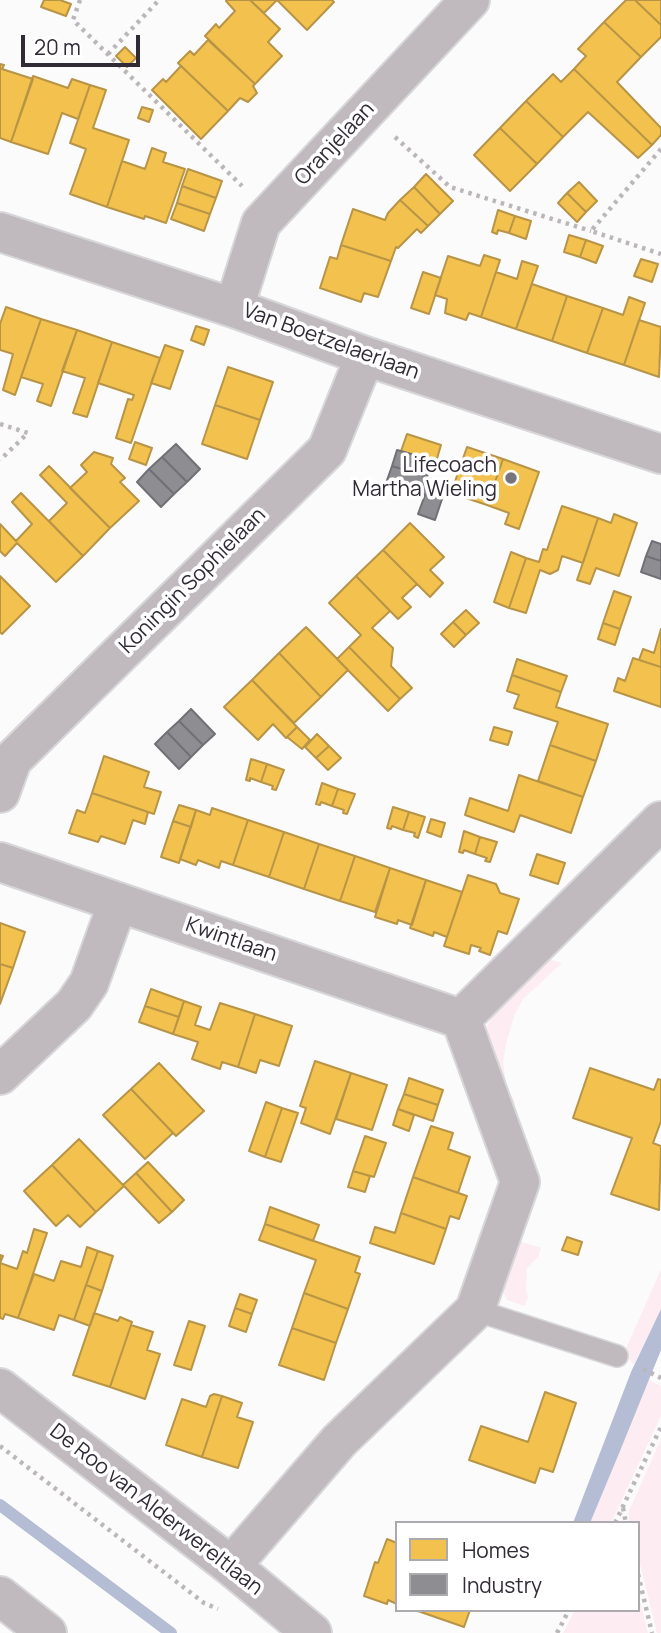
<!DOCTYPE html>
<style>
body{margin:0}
#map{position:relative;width:661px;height:1633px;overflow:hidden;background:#fbfbfb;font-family:Manrope,sans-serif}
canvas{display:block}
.legend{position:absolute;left:395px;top:1521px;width:245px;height:91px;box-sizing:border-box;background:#fff;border:2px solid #adaaaf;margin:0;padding:9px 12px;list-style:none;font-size:21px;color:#312b36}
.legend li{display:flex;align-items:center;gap:14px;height:35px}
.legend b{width:35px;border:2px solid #adaaaf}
.scale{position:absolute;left:21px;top:35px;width:119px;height:32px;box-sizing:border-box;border:4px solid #312b36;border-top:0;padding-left:9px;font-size:21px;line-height:24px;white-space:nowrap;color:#312b36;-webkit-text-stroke:5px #fff;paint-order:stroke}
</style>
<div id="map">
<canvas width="661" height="1633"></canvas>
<ul class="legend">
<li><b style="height:19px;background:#f2c14e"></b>Homes</li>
<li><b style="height:19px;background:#8d8d92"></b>Industry</li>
</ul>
<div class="scale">20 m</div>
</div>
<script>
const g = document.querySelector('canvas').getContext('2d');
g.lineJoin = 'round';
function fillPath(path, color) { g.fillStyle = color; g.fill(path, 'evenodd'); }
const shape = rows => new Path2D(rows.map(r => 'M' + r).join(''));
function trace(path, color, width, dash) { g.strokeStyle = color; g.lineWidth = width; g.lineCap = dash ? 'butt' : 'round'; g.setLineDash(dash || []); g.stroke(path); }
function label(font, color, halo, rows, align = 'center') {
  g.font = font + ' Manrope,sans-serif'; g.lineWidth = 7; g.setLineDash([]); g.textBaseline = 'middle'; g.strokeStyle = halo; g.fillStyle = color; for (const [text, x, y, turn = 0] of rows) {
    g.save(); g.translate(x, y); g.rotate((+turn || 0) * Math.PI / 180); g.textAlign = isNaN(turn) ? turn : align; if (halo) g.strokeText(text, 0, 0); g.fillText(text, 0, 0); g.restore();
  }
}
fillPath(shape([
 [549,959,562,963,523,999,515,1014,506,1044,503,1062,507,1088,515,1102,511,1111,484,1036,487,1026,495,1012],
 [519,1241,541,1248,538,1257,527,1268,526,1290,528,1297,525,1306,507,1300,502,1289],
 [661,1269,661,1309,634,1365,624,1353],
 [647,1379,661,1386,661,1416,611,1523,590,1523],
 [661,1439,661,1633,657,1633,638,1556,638,1523,630,1523,628,1513],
 [638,1593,648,1633,563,1633,575,1610,638,1610]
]), '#fdedf3');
fillPath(shape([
 [661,1309,661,1350,620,1451,590,1523,573,1523,631,1372]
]), '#b4bdd4');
const homes = shape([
 [44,0,60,0,71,4,66,16,41,7,44,0],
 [227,0,250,0,280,29,268,42,282,56,255,84,205,36,216,24,219,28,235,11,226,1,227,0],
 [250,0,332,0,334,2,307,30,277,0,264,13,250,0],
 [626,0,635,0,661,25,661,37,641,57,604,22,626,0],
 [635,0,661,0,661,25,635,0],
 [604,22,641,57,617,82,661,128,661,135,652,145,574,69,586,56,578,49,604,22],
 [208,40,255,84,253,86,257,93,248,102,240,98,228,111,178,63,190,51,194,55,208,40],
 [125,47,136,58,127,67,116,56,125,47],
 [0,64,4,65,2,69,33,79,11,142,0,138,0,64],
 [181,66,228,111,201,139,152,90,163,79,166,82,181,66],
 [574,69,652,145,638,158,588,112,563,137,526,101,553,74,561,82,574,69],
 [33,76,68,88,72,79,90,85,78,119,62,113,48,154,11,142,33,76],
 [90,85,106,90,93,128,129,140,107,207,70,194,86,149,70,143,90,85],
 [526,101,563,137,537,164,500,128,526,101],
 [142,107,153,110,149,122,138,118,142,107],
 [500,128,537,164,510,191,474,155,500,128],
 [152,148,166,153,163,162,185,169,166,223,145,216,144,219,107,207,122,161,145,169,152,148],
 [188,169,222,181,216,198,182,186,188,169],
 [426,174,453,201,440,214,414,187,426,174],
 [579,182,597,201,586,212,567,193,579,182],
 [182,186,216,198,210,214,177,203,182,186],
 [414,187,440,214,428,226,400,200,414,187],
 [567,193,586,212,577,222,558,203,567,193],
 [400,200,428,226,421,233,417,229,398,248,396,247,391,261,341,245,353,209,385,220,388,213,400,200],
 [177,203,210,214,204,231,171,219,177,203],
 [498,210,515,216,509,233,498,230,497,234,492,232,498,210],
 [515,216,531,221,526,239,509,233,515,216],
 [569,235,586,240,580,257,564,252,569,235],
 [586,240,603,246,596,263,580,257,586,240],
 [341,245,391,261,378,297,364,293,361,302,320,288,330,257,337,259,341,245],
 [484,255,500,260,481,317,469,313,466,320,445,313,447,299,435,295,448,256,480,266,484,255],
 [641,259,658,264,652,282,634,276,641,259],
 [522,261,538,266,516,329,481,317,496,272,517,279,522,261],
 [423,272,441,278,429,314,411,308,423,272],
 [532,284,567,296,552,341,516,329,532,284],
 [567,296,603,308,587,353,552,341,567,296],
 [629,297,645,303,624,365,587,353,603,308,623,315,629,297],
 [6,307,41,319,15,395,3,390,13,354,0,350,0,324,6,307],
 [41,319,77,330,51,406,37,401,43,384,21,377,41,319],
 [639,320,661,327,659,377,624,365,639,320],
 [196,326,209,330,204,345,191,340,196,326],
 [77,330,112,342,87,417,73,413,85,378,62,371,77,330],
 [112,342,160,358,131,443,116,438,128,399,132,400,134,395,98,383,112,342],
 [165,345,183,351,170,389,151,383,165,345],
 [228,367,273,382,260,420,215,405,228,367],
 [215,405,260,420,247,459,202,444,215,405],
 [407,434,441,445,436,462,401,451,407,434],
 [135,442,152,448,146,465,129,459,135,442],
 [467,447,503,459,487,505,451,493,467,447],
 [94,452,113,458,111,464,125,478,120,482,139,501,110,528,70,488,87,472,81,465,94,452],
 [503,459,539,472,519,529,505,524,509,513,487,505,503,459],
 [49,466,110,528,83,556,49,521,67,503,40,475,49,466],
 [21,493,83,556,56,582,17,543,5,556,0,551,0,524,16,541,32,524,12,502,21,493],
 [562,506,598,518,583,563,562,556,558,570,550,574,540,570,526,613,509,608,526,558,539,562,543,549,547,550,562,506],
 [614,514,637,523,619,576,596,568,590,584,577,580,598,518,611,523,614,514],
 [410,523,444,557,430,570,443,583,430,597,383,550,410,523],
 [383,550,417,584,402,598,411,607,398,619,356,576,383,550],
 [511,552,526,558,509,608,494,602,511,552],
 [0,576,30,606,2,634,0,632,0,576],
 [356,576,390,611,372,628,393,648,391,666,412,688,400,699,349,647,361,635,329,603,356,576],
 [614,591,631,597,620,629,603,623,614,591],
 [466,610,479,623,466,635,453,622,466,610],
 [453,622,466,635,454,647,441,634,453,622],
 [603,623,620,629,615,645,598,639,603,623],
 [306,627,348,670,321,697,279,653,306,627],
 [661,629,661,667,639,660,643,649,654,653,661,629],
 [349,647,400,699,388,711,337,659,349,647],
 [279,653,321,697,294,723,252,680,279,653],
 [633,658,661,667,661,707,614,691,618,678,625,681,633,658],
 [517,659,567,676,561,692,512,675,517,659],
 [512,675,561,692,556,707,608,724,596,761,550,745,558,722,514,708,519,695,507,691,512,675],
 [252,680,297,727,286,738,273,724,258,740,224,707,252,680],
 [297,727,310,740,302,749,287,737,297,727],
 [494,727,512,732,508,745,490,740,494,727],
 [317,734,329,746,316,758,305,747,317,734],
 [550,745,596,761,583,797,538,781,550,745],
 [329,746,341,758,328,770,316,758,329,746],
 [104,756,149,772,144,787,161,792,154,814,92,793,104,756],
 [251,759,267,764,261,782,250,778,250,781,246,780,251,759],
 [267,764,284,770,276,790,272,789,273,786,261,782,267,764],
 [519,775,583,797,571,833,520,815,514,832,465,815,470,798,508,811,519,775],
 [322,783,338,789,332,806,321,802,320,805,316,804,322,783],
 [338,789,355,794,347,814,343,813,344,810,332,806,338,789],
 [92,793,148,812,145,824,133,820,125,844,101,836,98,842,69,833,77,810,85,813,92,793],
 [179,805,196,810,191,827,173,821,179,805],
 [393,807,409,812,403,830,392,826,391,829,387,828,393,807],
 [212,808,248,820,233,865,221,861,219,868,198,860,196,865,180,859,196,810,210,815,212,808],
 [409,812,425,817,418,838,414,836,415,833,403,830,409,812],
 [431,819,445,823,441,837,427,832,431,819],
 [248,820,284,832,269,877,233,865,248,820],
 [173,821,191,827,179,863,161,857,173,821],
 [464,831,480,837,475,854,464,850,463,853,459,852,464,831],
 [284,832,319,844,304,889,269,877,284,832],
 [480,837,497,842,490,862,485,861,487,858,475,854,480,837],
 [319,844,355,856,340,901,304,889,319,844],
 [537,854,565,863,558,884,530,875,537,854],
 [355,856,390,868,375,912,340,901,355,856],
 [390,868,426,880,412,925,398,920,397,924,375,917,390,868],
 [468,875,496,884,500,893,519,899,507,934,498,931,490,955,479,951,481,948,471,945,469,954,444,946,468,875],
 [426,880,462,892,447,937,434,932,433,936,410,928,426,880],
 [0,923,25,932,13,968,0,964,0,923],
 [0,964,13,968,0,1004,0,964],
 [151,989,184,1001,179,1017,145,1006,151,989],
 [184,1001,201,1007,195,1025,210,1030,220,1003,255,1014,238,1067,222,1062,220,1069,192,1059,198,1042,173,1034,184,1001],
 [145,1006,179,1017,173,1034,139,1022,145,1006],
 [255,1014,292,1026,279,1066,260,1060,256,1073,238,1067,255,1014],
 [315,1061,351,1073,330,1134,301,1123,306,1108,300,1106,315,1061],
 [159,1063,204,1111,176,1136,131,1089,159,1063],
 [590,1068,654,1090,658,1079,661,1080,661,1121,653,1143,661,1146,659,1210,611,1194,632,1138,573,1118,590,1068],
 [351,1073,387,1085,372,1130,336,1119,351,1073],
 [409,1078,443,1090,438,1105,404,1094,409,1078],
 [131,1089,173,1133,145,1159,103,1115,131,1089],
 [404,1094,438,1105,433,1121,398,1109,404,1094],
 [266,1102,282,1108,265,1157,249,1151,266,1102],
 [282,1108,298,1113,281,1162,265,1157,282,1108],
 [398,1109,414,1115,409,1131,393,1125,398,1109],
 [431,1126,453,1133,448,1149,470,1157,458,1193,413,1177,431,1126],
 [365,1136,386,1143,374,1177,353,1171,365,1136],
 [79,1139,123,1185,136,1173,172,1212,159,1223,124,1186,96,1212,52,1165,79,1139],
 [148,1162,184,1200,172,1212,136,1173,148,1162],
 [52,1165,96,1212,80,1227,68,1215,56,1226,24,1191,52,1165],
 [353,1171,370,1176,365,1192,348,1187,353,1171],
 [413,1177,467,1196,459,1219,450,1216,446,1229,401,1213,413,1177],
 [270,1207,319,1225,313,1241,265,1224,270,1207],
 [401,1213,446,1229,434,1264,370,1243,375,1227,395,1233,401,1213],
 [265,1224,360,1257,355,1272,360,1274,348,1309,304,1293,316,1260,259,1240,265,1224],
 [34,1229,47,1233,18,1318,5,1314,3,1319,0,1318,0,1255,3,1256,0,1263,17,1269,23,1251,27,1253,34,1229],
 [567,1237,582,1242,578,1255,562,1250,567,1237],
 [87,1247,98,1251,74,1320,59,1315,54,1330,18,1318,34,1274,54,1281,61,1261,81,1267,87,1247],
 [98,1251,113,1256,102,1291,86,1285,98,1251],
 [86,1285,102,1291,90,1326,74,1320,86,1285],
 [304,1293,348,1309,336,1343,292,1328,304,1293],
 [240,1294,257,1300,252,1314,235,1308,240,1294],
 [235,1308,252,1314,246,1332,229,1326,235,1308],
 [94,1313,118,1321,120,1317,132,1322,110,1387,73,1375,94,1313],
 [189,1321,205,1326,191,1370,174,1365,189,1321],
 [131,1325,153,1332,147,1350,160,1354,145,1399,110,1387,131,1325],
 [292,1328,336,1343,324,1380,279,1365,292,1328],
 [545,1392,576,1403,553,1472,540,1468,535,1483,469,1460,481,1426,528,1442,545,1392],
 [214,1394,222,1396,202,1457,166,1445,182,1399,206,1407,210,1396,214,1394],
 [222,1396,242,1403,237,1417,253,1422,238,1468,202,1457,222,1396],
 [387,1539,397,1543,397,1604,388,1600,387,1604,364,1596,375,1562,378,1563,387,1539],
 [415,1610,470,1610,464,1627,415,1610]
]);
fillPath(homes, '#f2c14e');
trace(homes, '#b89447', 2);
const industry = shape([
 [176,444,200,469,187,482,162,457,176,444],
 [397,450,432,460,427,477,392,466,397,450],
 [162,457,187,482,174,494,149,469,162,457],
 [392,466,427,477,420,493,386,483,392,466],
 [149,469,174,494,161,507,137,482,149,469],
 [426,480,446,487,435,520,418,514,425,495,420,493,426,480],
 [652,541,661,544,661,561,646,556,652,541],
 [646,556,661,561,661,579,641,572,646,556],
 [191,709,215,734,203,745,179,721,191,709],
 [179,721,203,745,191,757,167,732,179,721],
 [167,732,191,757,179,769,155,744,167,732]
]);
fillPath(industry, '#8d8d92');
trace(industry, '#717076', 2);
trace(shape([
 [0,1505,171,1633]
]), '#b4bdd4', 12);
const lane = shape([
 [475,1310,617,1356]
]);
const street = shape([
 [0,232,234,308,365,356,661,454],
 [234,308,261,223,470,0],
 [0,793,12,760,327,450,365,356],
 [0,862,461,1019],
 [0,1075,74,1005,89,983,118,902],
 [0,1388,231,1566,312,1633],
 [231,1566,339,1441,475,1310,520,1182,461,1019,661,821],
 [0,1596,47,1633]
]);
trace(lane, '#d7d6d8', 24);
trace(street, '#d7d6d8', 42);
trace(shape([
 [80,0,73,20,242,186],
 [108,54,159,0],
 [395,137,450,187,591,231],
 [661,149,591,231,661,254],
 [0,424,28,433,0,460],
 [643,1369,661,1378],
 [0,1446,204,1603,218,1609],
 [623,1508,626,1523],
 [615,1523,661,1427],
 [638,1574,652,1633],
 [557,1633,569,1610]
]), '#bbb6ba', 4.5, [3.5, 5]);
trace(lane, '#c0babf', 21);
trace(street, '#c0babf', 38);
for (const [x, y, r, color] of [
 [511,478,7,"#78747b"]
]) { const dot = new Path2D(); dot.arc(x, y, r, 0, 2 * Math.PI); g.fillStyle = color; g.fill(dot); trace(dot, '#fff', 2.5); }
label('21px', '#312b36', '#fff', [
 ["Oranjelaan",335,144,-47],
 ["Van Boetzelaerlaan",331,342,20],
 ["Koningin Sophielaan",193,581,-45],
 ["Kwintlaan",231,940,19],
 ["De Roo van Alderwereltlaan",156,1510,38]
]);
label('21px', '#312b36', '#fff', [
 ["Lifecoach",497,466],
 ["Martha Wieling",497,490]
], 'right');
</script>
